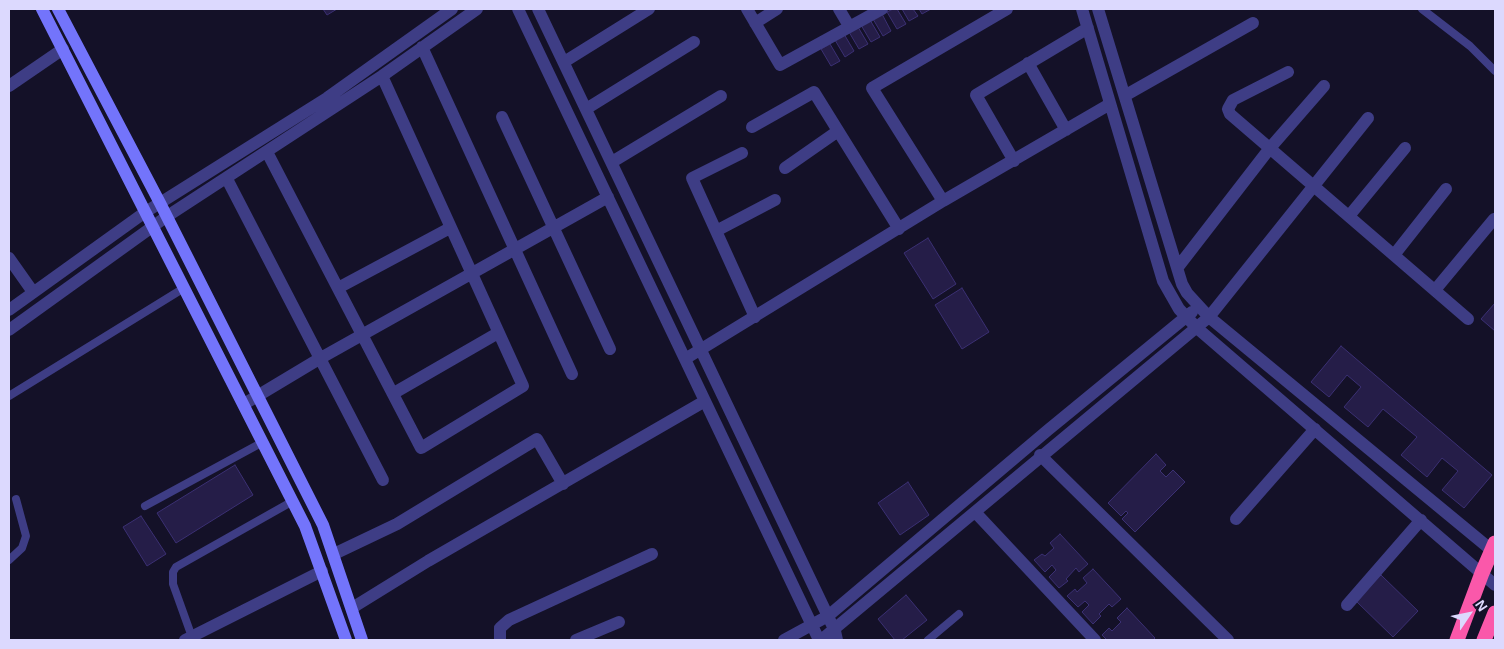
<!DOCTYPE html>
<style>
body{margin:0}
#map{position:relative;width:1504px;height:649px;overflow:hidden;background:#141128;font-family:Helvetica,sans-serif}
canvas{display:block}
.frame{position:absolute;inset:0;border:10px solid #dcd9fe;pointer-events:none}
.north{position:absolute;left:1444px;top:589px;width:50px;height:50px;-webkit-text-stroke:4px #141128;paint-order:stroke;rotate:56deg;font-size:14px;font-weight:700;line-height:20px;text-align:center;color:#dcd9fe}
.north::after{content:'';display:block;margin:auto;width:18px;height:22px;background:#dcd9fe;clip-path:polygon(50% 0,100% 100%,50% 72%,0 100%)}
</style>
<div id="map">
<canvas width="1504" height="649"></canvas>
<div class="frame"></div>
<div class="north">N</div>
</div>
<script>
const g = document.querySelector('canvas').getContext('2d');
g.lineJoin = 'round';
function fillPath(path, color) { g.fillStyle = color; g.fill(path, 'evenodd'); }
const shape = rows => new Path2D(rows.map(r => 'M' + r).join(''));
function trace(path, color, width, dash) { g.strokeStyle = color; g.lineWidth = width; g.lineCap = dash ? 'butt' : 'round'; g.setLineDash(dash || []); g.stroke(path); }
const building = shape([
 [323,9,337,9,327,15,323,9],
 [893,9,897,9,906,24,897,29,887,12,893,9],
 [902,9,913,9,918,16,909,21,902,9],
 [919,9,931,9,922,14,919,9],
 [882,14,891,31,883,36,873,19,882,14],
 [870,20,880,37,871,42,861,25,870,20],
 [858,27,868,44,859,49,849,32,858,27],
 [844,34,854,51,845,57,835,40,844,34],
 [830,44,840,61,831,66,821,49,830,44],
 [928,238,956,284,933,299,904,253,928,238],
 [962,288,989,332,962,349,935,305,962,288],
 [1495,303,1495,331,1481,319,1495,303],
 [1341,346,1492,475,1464,508,1442,490,1458,471,1442,458,1427,477,1401,455,1417,437,1383,409,1368,427,1344,407,1361,387,1347,375,1329,397,1311,382,1341,346],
 [1156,454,1166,465,1160,471,1166,477,1173,470,1185,482,1135,532,1122,519,1128,513,1126,511,1121,516,1108,503,1156,454],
 [235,465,253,495,176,543,157,513,235,465],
 [908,482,929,515,900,535,878,503,908,482],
 [141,516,166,554,147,566,123,527,141,516],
 [1060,534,1088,564,1079,572,1076,568,1066,579,1068,581,1059,588,1049,577,1056,570,1052,565,1045,572,1034,560,1042,554,1045,556,1054,548,1050,543,1060,534],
 [1093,569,1121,599,1112,607,1109,604,1099,614,1101,616,1093,624,1082,612,1089,605,1085,601,1078,607,1067,596,1075,589,1077,592,1087,583,1083,578,1093,569],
 [1381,575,1418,611,1393,637,1356,601,1381,575],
 [906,595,927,620,902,640,895,640,878,619,906,595],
 [1127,608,1155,638,1153,640,1107,640,1102,635,1109,628,1112,631,1121,622,1117,618,1127,608]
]);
fillPath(building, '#251d48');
trace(building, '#3b3073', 1);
trace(shape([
 [1422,9,1470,46,1495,71],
 [9,396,184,288],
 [145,506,263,442],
 [9,560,22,548,26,536,16,499],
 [192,637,173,584,173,572,176,567,293,501],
 [928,640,959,614]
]), '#3e3d85', 8);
trace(shape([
 [518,9,819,640],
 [538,9,835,631,837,640],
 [747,9,780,65,882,9],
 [839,9,849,26],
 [1082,9,1163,281,1179,309,1197,328,1495,585],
 [1098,9,1182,284,1187,293,1209,317,1495,553],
 [755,23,777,9],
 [422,47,572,374],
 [564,62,649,9],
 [1028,63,1066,130],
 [1288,72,1233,100,1228,109,1230,114,1468,319],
 [9,86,63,49],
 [1126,95,1253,23],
 [586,109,694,42],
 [502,117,610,349],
 [752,127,814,92,899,229],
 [267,152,421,448,523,386,382,76],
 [742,153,692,178,755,317],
 [1014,161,976,95,1088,28],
 [612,162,721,96],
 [785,168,838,131],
 [227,179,383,480],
 [943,201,872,88,1007,9],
 [1349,216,1405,148],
 [716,231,775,200],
 [1394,255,1446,189],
 [9,258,33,292],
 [1178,267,1270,148,1324,86],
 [338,288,450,228],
 [1435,290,1494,219],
 [9,310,144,213,327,98,452,9],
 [9,330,166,217,382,76,477,9],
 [685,359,943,201,1110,104],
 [394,393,498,333],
 [244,404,319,359,608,197],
 [1040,455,1228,640],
 [975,512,1095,640],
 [1236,519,1315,429],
 [334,554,397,524,537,439,563,484],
 [1347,605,1421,520],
 [352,608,428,561,705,401],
 [185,640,322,571],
 [500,640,500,628,509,620,652,554],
 [576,640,619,622],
 [784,640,828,616,1048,430,1192,312],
 [821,640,1209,317,1368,118]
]), '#3e3d85', 12);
trace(shape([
 [42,9,305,526,346,640],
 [58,9,160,203,323,525,362,640]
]), '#7374fb', 12);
trace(shape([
 [1457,640,1482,573,1495,543],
 [1484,640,1495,613]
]), '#fa58aa', 15);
</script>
